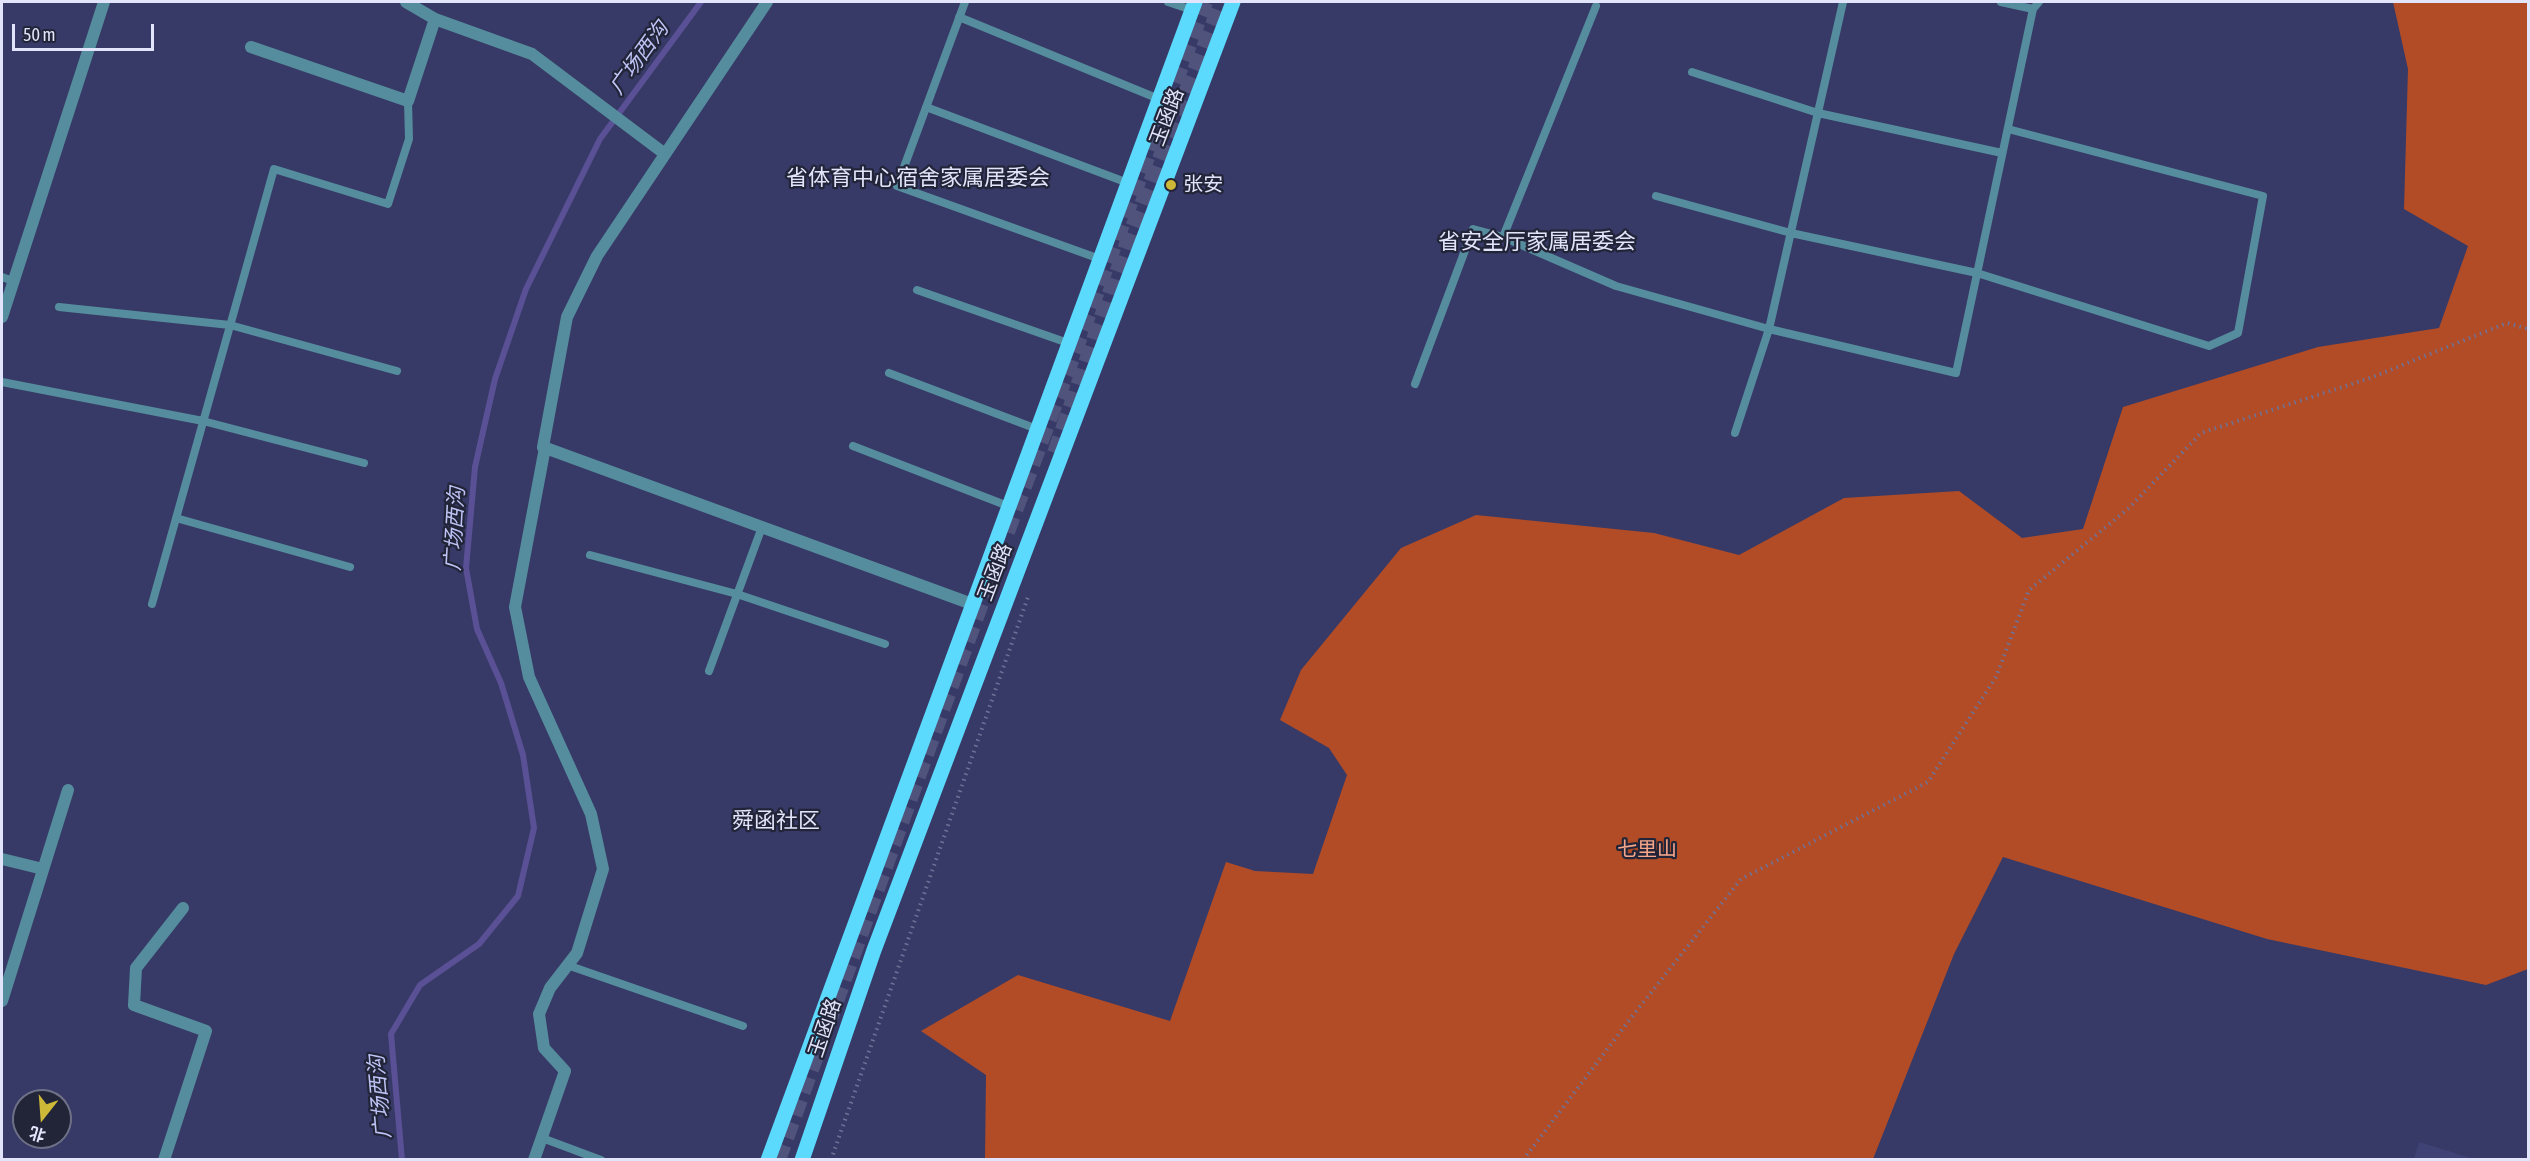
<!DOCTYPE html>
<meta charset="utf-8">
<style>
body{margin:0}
#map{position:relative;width:2530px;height:1161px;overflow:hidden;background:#373a66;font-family:"Asap Condensed","Noto Sans SC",sans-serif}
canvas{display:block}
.frame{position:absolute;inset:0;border:3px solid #e1e4fb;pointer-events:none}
.north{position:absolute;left:12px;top:1089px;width:60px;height:60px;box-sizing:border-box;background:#222438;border:2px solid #6e7186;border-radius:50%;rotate:197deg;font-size:16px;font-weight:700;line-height:24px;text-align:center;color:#e1e4fb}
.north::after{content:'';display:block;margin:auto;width:21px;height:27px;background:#ceb837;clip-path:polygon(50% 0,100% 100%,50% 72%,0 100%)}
.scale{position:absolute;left:12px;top:24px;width:142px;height:27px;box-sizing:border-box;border:3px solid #e1e4fb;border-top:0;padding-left:8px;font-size:18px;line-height:21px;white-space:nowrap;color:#e1e4fb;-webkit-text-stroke:4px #222438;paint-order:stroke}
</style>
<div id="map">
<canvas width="2530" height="1161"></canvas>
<div class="frame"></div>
<div class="north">北</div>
<div class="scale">50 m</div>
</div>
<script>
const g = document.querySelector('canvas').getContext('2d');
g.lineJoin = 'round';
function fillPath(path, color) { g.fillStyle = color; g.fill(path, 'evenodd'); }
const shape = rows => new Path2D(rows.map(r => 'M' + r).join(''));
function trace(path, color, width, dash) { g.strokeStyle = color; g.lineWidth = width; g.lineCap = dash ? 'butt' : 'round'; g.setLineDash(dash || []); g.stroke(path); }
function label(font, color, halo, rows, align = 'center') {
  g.font = font + ' "Asap Condensed","Noto Sans SC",sans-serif'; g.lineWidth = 4.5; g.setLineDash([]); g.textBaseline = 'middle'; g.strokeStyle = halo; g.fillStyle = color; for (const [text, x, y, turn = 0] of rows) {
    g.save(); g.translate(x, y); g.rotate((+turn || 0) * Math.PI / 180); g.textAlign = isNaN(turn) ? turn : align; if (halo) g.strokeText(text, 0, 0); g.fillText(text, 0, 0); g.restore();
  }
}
fillPath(shape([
 [2419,1142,2474,1159,2414,1159]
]), '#3f4275');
fillPath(shape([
 [2393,2,2528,2,2528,969,2486,985,2267,939,2003,857,1954,954,1873,1159,985,1159,986,1075,921,1031,1018,975,1170,1021,1226,862,1255,871,1313,874,1347,775,1329,748,1280,720,1301,670,1401,548,1476,515,1654,533,1739,555,1844,498,1959,491,2022,538,2083,529,2123,407,2318,347,2439,328,2468,246,2404,209,2408,69]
]), '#b24c27');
trace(shape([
 [402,1160,391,1034,420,985,479,944,518,896,534,828,523,755,501,683,477,629,466,568,475,467,495,379,526,289,600,139,701,2]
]), '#5a5096', 6);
trace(shape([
 [1055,453,1132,230,1222,2],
 [1007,532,1205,2],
 [778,1160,991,576]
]), '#50547c', 16, [16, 8]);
trace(shape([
 [831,1160,1029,594],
 [1523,1160,1634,1014,1741,879,1928,782,1996,677,2029,590,2129,508,2201,433,2370,378,2507,323,2528,329]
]), '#6f7297', 4, [1.5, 4.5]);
trace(shape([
 [965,2,897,186,1100,259],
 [1168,2,1192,10],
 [2033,9,2039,2],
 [959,17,1159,99],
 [1692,72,1818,113,2002,153],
 [926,107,1128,183],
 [1656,196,1791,233,1977,273,2209,346,2238,333,2263,196,2008,129],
 [1503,237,1596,6],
 [2,277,13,281],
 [917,290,1068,343],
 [59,307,230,325,397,371],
 [889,373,1037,429],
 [2,382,203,421,364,463],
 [1415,384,1473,229,1503,237,1616,286,1769,329,1956,373,2033,9,2001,2],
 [1735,433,1769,329,1843,2],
 [853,446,1008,506],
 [176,518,350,567],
 [590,555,737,594,885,644],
 [152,604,274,169,388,204,409,139,408,101],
 [709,671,762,527],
 [567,965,743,1026],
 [542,1138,601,1160]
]), '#568d9e', 8);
trace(shape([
 [406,2,435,19],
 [767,2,597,256,567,317,543,447,972,604],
 [251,47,408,101,435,19,532,54,665,154],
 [2,317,104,2],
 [2,859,43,869],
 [2,1001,68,790],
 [164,1160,206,1031,134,1005,136,968,183,908],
 [534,1160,565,1071,544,1048,539,1014,550,988,577,953,603,869,591,814,529,677,515,607,544,453]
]), '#568d9e', 12);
trace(shape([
 [768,1160,1195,2],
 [802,1160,874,950,1233,2]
]), '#5bdafd', 15);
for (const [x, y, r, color] of [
 [1171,185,6,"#ceb837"]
]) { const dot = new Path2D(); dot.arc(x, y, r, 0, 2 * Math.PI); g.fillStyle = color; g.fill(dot); trace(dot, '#222438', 2); }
label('20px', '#e1e4fb', '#222438', [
 ["玉函路",1167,117,-69],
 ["玉函路",995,572,-69],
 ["玉函路",825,1028,-71]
]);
label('20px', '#e1e4fb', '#222438', [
 ["张安",1183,185]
], 'left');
label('20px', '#f8a78c', '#222438', [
 ["七里山",1647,850]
]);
label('italic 21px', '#bdc3f4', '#222438', [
 ["广场西沟",639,58,-54],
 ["广场西沟",455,529,-87],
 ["广场西沟",380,1097,-95]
]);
label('22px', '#e1e4fb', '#222438', [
 ["省体育中心宿舍家属居委会",918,178],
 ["省安全厅家属居委会",1537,242],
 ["舜函社区",776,821]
]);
</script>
